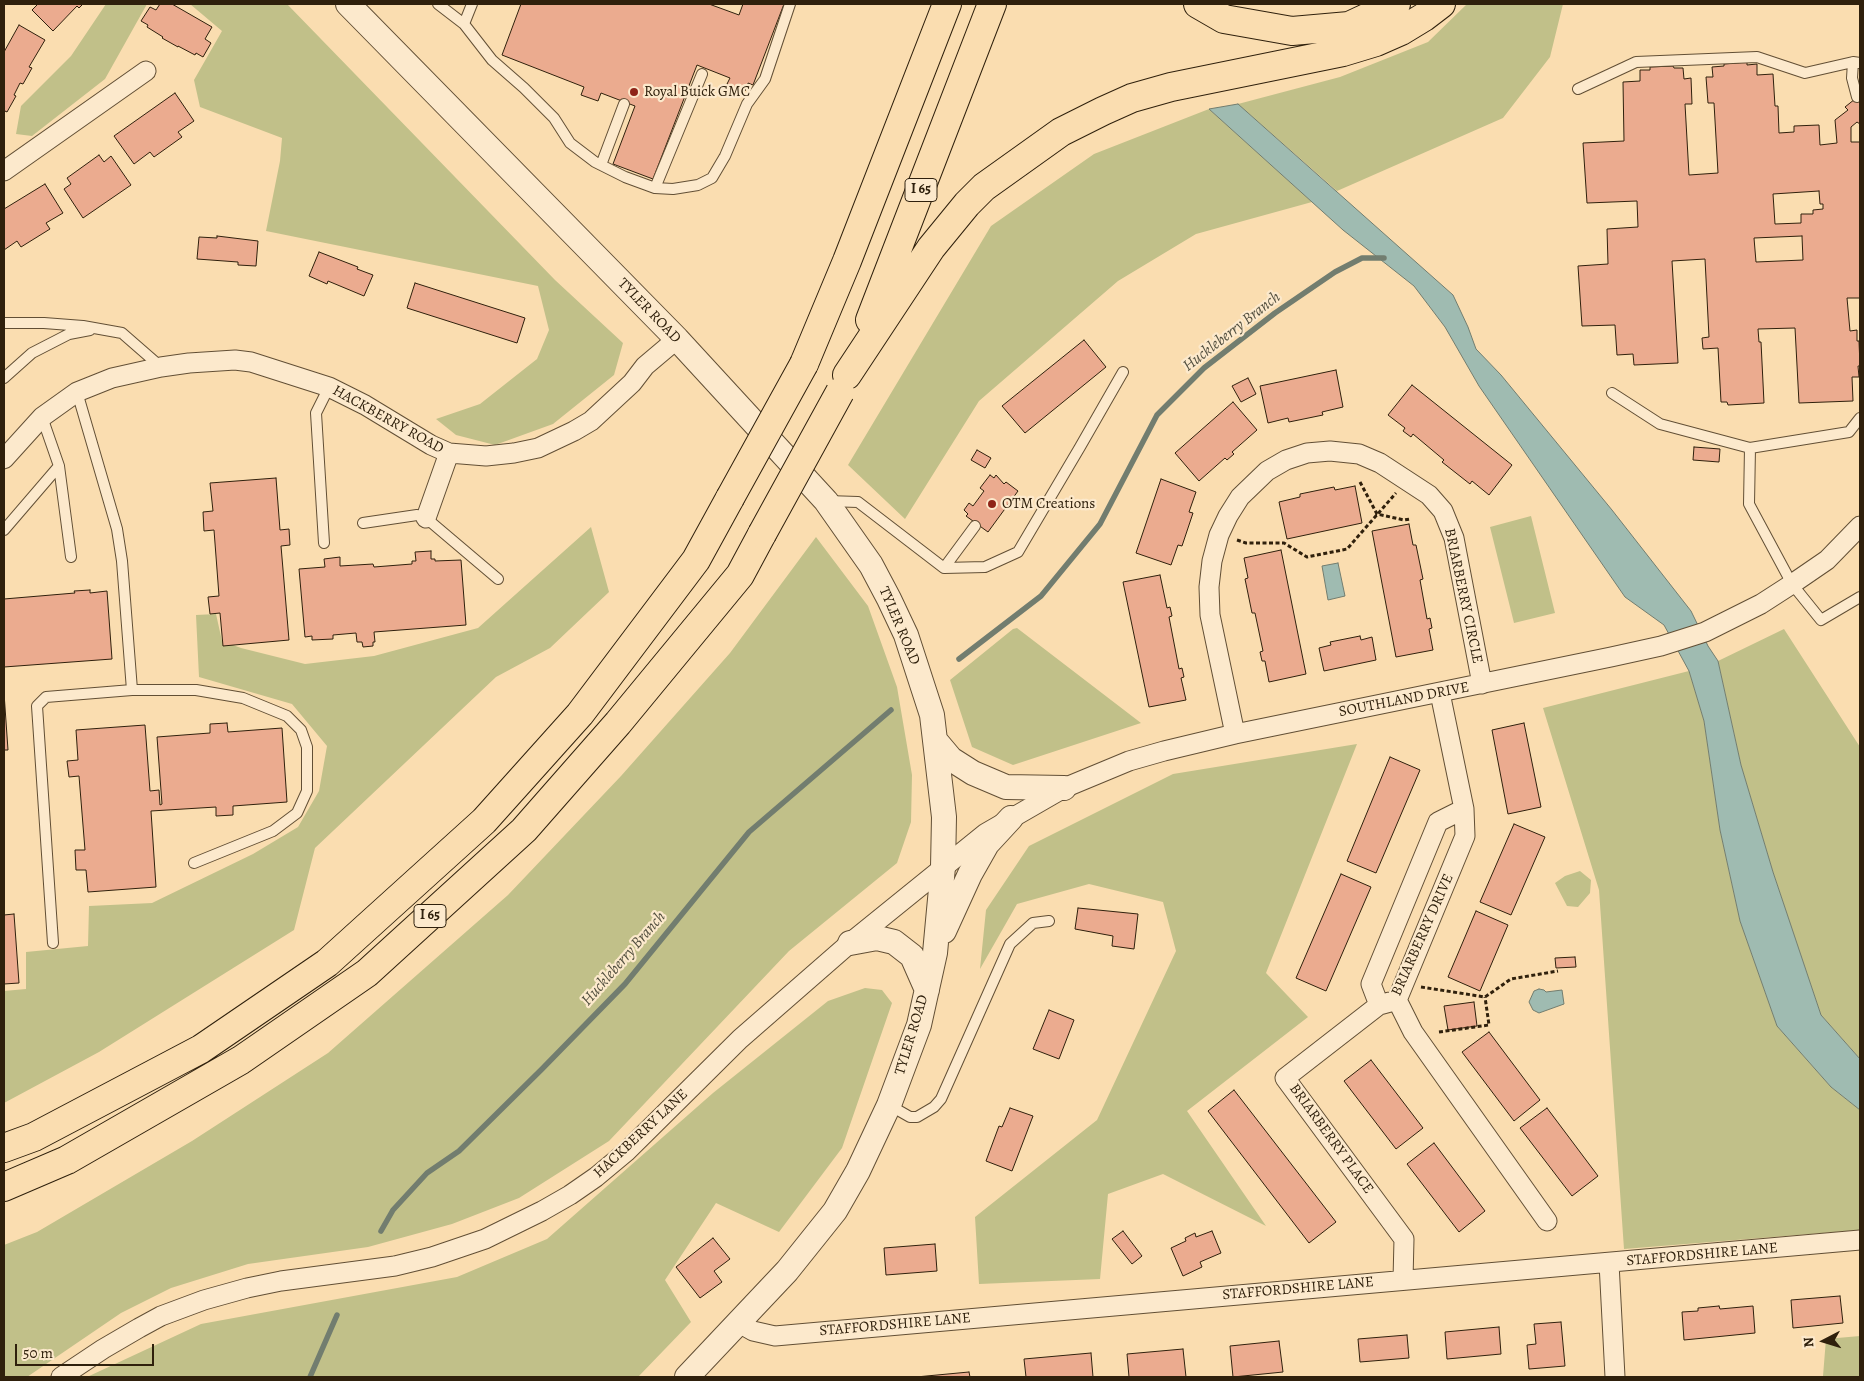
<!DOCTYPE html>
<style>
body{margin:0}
#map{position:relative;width:1864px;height:1381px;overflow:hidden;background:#faddb0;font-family:Alegreya,serif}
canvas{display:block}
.frame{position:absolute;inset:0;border:5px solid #2f200c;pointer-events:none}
.north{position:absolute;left:1799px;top:1316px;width:50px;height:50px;-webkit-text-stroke:4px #fce9cc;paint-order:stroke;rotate:265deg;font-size:14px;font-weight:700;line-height:20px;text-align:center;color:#2f200c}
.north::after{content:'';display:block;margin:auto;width:18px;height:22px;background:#2f200c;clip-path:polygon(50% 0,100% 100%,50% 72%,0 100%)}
.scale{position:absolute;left:15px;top:1344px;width:139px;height:22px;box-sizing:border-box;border:2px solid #2f200c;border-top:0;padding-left:6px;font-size:15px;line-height:18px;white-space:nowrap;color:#2f200c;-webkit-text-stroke:4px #fce9cc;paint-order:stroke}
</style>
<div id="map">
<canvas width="1864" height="1381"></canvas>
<div class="frame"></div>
<div class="north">N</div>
<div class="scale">50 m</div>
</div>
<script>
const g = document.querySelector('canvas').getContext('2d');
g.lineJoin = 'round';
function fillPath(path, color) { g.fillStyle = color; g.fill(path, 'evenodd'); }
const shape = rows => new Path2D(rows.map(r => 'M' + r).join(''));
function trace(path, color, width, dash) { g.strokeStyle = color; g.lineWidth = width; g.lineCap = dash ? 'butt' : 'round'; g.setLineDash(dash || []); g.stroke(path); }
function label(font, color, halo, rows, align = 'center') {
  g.font = font + ' Alegreya,serif'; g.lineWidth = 4.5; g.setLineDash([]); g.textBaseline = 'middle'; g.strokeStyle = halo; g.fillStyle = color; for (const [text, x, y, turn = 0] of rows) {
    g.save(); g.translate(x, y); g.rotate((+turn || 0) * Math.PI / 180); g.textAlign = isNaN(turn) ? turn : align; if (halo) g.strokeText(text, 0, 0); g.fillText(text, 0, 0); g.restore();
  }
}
fillPath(shape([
 [106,4,147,4,105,79,32,136,16,134,21,106,71,56],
 [190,4,287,4,555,280,623,343,614,375,553,424,495,445,456,435,436,419,480,404,537,359,549,330,538,286,266,231,280,161,282,138,200,107,194,80,222,31],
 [1467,4,1563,4,1550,57,1503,118,1337,191,1238,104,1340,77,1428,42],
 [1209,109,1312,202,1196,234,1118,281,979,401,905,519,848,465,991,226,1094,154],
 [1531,516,1555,613,1514,623,1490,527],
 [591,527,609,592,550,648,496,677,315,848,294,930,99,1052,4,1103,4,991,26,989,26,952,88,946,89,906,152,903,253,854,298,827,319,791,327,746,292,704,199,677,196,615,216,614,222,641,241,648,305,664,374,656,478,628],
 [816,537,868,606,897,687,912,775,911,822,897,863,789,951,609,1141,519,1198,452,1224,368,1247,248,1264,171,1288,121,1313,27,1377,4,1377,4,1245,37,1232,192,1141,328,1053,508,895,621,776,730,653],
 [1017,628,1141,723,1013,765,972,747,950,680,1013,629],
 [1784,629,1860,747,1860,1059,1821,1015,1773,872,1741,765,1718,661],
 [1689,671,1704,721,1720,830,1740,921,1777,1026,1831,1087,1860,1110,1860,1230,1624,1249,1599,890,1543,708],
 [1357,744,1266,973,1308,1017,1187,1111,1266,1226,1163,1174,1108,1194,1100,1279,979,1284,975,1217,1097,1120,1176,951,1163,902,1089,884,1017,904,980,969,986,910,1029,846,1173,774],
 [1580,871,1591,880,1590,893,1578,907,1567,906,1555,883,1565,876],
 [865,988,882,990,892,1003,842,1148,779,1232,716,1203,665,1280,691,1322,638,1377,87,1377,201,1324,457,1277,547,1239,713,1093,828,1001],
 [1860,1336,1860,1377,1814,1377,1823,1376,1826,1339]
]), '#c1c089');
const water = shape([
 [1238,104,1453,295,1468,327,1476,349,1501,375,1612,510,1691,611,1708,646,1718,661,1741,765,1773,872,1821,1015,1860,1059,1860,1110,1831,1087,1777,1026,1740,921,1720,830,1704,721,1689,671,1664,625,1625,597,1479,386,1445,327,1414,286,1343,230,1209,109,1238,104],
 [1338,563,1345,596,1328,600,1322,566,1338,563],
 [1539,989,1544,990,1546,992,1562,990,1564,1004,1539,1013,1533,1010,1529,1002,1534,991,1539,989]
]);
fillPath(water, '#9fbbb1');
trace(water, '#727d6f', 1);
trace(shape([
 [959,659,1041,596,1100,524,1157,415,1204,368,1275,313,1335,272,1362,258,1384,258],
 [381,1231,393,1210,427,1173,459,1151,542,1069,625,984,749,832,891,710],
 [310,1377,337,1315]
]), '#727d6f', 5.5);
const building = shape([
 [38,4,83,4,79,8,77,6,53,31,32,10,38,4],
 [160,4,172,4,212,27,205,39,211,43,203,57,196,53,195,55,178,46,178,47,162,38,163,37,147,27,148,25,141,21,150,7,156,10,160,4],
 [521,4,709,4,739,15,743,4,784,4,753,85,748,83,745,91,727,84,730,78,697,65,653,179,613,164,635,106,601,93,598,101,581,95,584,87,502,55,521,4],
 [19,25,45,40,29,67,32,68,23,84,20,83,14,95,16,96,7,112,5,111,4,113,4,52,19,25],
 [1747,62,1747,65,1757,64,1757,75,1773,74,1775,106,1778,106,1779,133,1794,132,1794,126,1819,125,1820,145,1837,143,1835,120,1848,110,1845,107,1860,95,1860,124,1857,122,1851,127,1851,142,1860,142,1860,298,1847,298,1850,331,1857,330,1857,341,1859,341,1860,366,1858,366,1859,377,1852,377,1853,401,1799,403,1795,328,1758,329,1759,342,1761,342,1764,403,1728,405,1727,402,1721,402,1718,348,1703,349,1702,338,1709,337,1705,259,1672,261,1678,363,1634,365,1633,354,1617,355,1615,325,1582,326,1578,266,1608,264,1607,229,1638,227,1637,201,1587,203,1583,143,1624,141,1623,82,1640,81,1640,70,1650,70,1650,67,1673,66,1674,68,1683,68,1684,79,1691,78,1692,104,1685,104,1689,175,1718,173,1714,103,1708,103,1706,77,1713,77,1712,67,1724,66,1724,64,1747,62],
 [1819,191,1820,204,1823,204,1823,209,1813,210,1813,214,1801,214,1801,223,1775,224,1773,194,1819,191],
 [1802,236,1803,260,1756,262,1754,238,1802,236],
 [175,93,194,121,178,132,182,137,154,157,150,152,134,164,114,136,175,93],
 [99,155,104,162,111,156,131,185,83,218,64,189,71,184,67,178,99,155],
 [45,184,63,213,46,223,50,229,21,247,17,241,4,250,4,209,45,184],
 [217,236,258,241,256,266,238,265,238,262,197,259,199,237,217,238,217,236],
 [319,252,358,267,357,269,373,275,364,296,328,281,327,284,309,276,319,252],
 [415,283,525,318,517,343,407,308,415,283],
 [1084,340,1106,367,1025,433,1002,406,1084,340],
 [1336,370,1343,407,1322,412,1323,415,1289,422,1288,418,1268,423,1260,386,1336,370],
 [1248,378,1256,394,1241,402,1232,386,1248,378],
 [1412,385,1512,465,1489,495,1472,481,1470,484,1442,462,1444,460,1413,434,1411,437,1403,431,1405,428,1388,415,1412,385],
 [1233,402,1257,430,1232,452,1234,454,1227,460,1225,458,1199,481,1175,453,1233,402],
 [1694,447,1720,449,1719,462,1693,460,1694,447],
 [977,450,991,458,985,468,971,460,977,450],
 [990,475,994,478,996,475,1004,484,1006,482,1018,491,988,532,966,516,968,514,964,510,969,503,973,506,984,491,980,488,990,475],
 [276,478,280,530,289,529,290,545,281,546,289,640,223,646,220,613,210,614,208,597,219,596,214,530,204,531,203,512,213,511,210,483,276,478],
 [1161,479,1196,492,1189,512,1193,513,1182,546,1178,545,1171,565,1136,553,1161,479],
 [1355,486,1362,523,1287,539,1279,502,1300,497,1300,494,1334,487,1335,490,1355,486],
 [1409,524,1413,545,1416,545,1423,579,1420,580,1427,619,1430,618,1432,628,1429,629,1433,650,1396,657,1372,531,1409,524],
 [1281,550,1306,674,1269,682,1265,661,1262,661,1260,652,1263,651,1255,613,1252,613,1245,579,1248,578,1244,558,1281,550],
 [431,551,431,559,435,559,435,561,461,560,466,625,374,632,375,642,373,642,373,646,363,647,362,642,357,642,356,633,333,635,333,639,312,640,312,636,305,637,299,569,325,567,324,559,340,557,340,566,373,564,374,567,412,564,412,561,416,561,415,552,431,551],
 [1160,575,1167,608,1170,607,1172,616,1169,617,1179,669,1182,668,1184,677,1181,678,1186,700,1149,707,1123,582,1160,575],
 [90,590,90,593,107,591,112,659,4,667,4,599,75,593,74,591,90,590],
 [1360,636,1361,640,1372,637,1376,660,1324,671,1319,648,1331,645,1330,642,1360,636],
 [4,693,8,750,4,750,4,693],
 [227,723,228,732,282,728,287,802,233,806,233,815,216,816,216,807,151,811,156,887,88,892,86,870,76,870,75,850,85,850,79,776,69,777,67,761,78,760,76,730,145,725,150,791,159,790,160,805,162,804,157,737,210,733,210,724,227,723],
 [1524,723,1541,807,1508,814,1492,730,1524,723],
 [1390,757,1420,770,1376,873,1347,861,1390,757],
 [1514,824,1545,837,1511,915,1480,902,1514,824],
 [1341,874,1371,887,1326,991,1296,978,1341,874],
 [1078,908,1138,914,1134,949,1112,946,1113,936,1075,929,1078,908],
 [1476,911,1508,925,1480,991,1448,977,1476,911],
 [14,914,19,983,4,984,4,915,14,914],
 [1575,957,1576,967,1556,968,1555,958,1575,957],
 [1474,1002,1477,1026,1448,1030,1444,1006,1474,1002],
 [1049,1010,1074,1020,1059,1059,1033,1049,1049,1010],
 [1489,1032,1540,1100,1514,1121,1462,1052,1489,1032],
 [1371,1060,1423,1128,1396,1149,1344,1081,1371,1060],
 [1234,1090,1336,1222,1309,1243,1208,1111,1234,1090],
 [1010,1108,1033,1116,1012,1171,986,1161,999,1126,1002,1127,1010,1108],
 [1547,1108,1598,1176,1572,1196,1520,1128,1547,1108],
 [1434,1143,1485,1211,1459,1232,1407,1164,1434,1143],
 [1123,1231,1142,1256,1132,1264,1112,1239,1123,1231],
 [1212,1231,1221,1253,1200,1262,1202,1267,1183,1276,1171,1248,1186,1241,1185,1238,1195,1233,1196,1237,1212,1231],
 [713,1238,730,1259,714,1271,722,1282,700,1298,676,1267,713,1238],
 [935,1244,937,1271,886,1275,884,1248,935,1244],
 [1840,1296,1843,1323,1793,1328,1791,1300,1840,1296],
 [1719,1306,1720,1309,1753,1306,1755,1333,1684,1340,1682,1312,1698,1311,1698,1308,1719,1306],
 [1561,1322,1565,1366,1529,1369,1527,1345,1536,1344,1534,1324,1561,1322],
 [1499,1327,1501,1354,1447,1359,1445,1332,1499,1327],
 [1407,1335,1409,1358,1360,1362,1358,1339,1407,1335],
 [1279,1341,1283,1372,1233,1377,1230,1346,1279,1341],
 [1183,1349,1186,1377,1129,1377,1127,1354,1183,1349],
 [1091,1353,1093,1377,1026,1377,1024,1359,1091,1353],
 [969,1372,970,1377,916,1377,969,1372]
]);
fillPath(building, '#ebab8f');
trace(building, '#2f200c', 1);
const service = shape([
 [438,4,464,24,472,4],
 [464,24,492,60,524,88,554,118,570,143,595,162,625,177,655,188,673,189,698,185,712,178,725,156,747,104,765,79,790,4],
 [1853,62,1852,78,1857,97],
 [1578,89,1636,62,1757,57,1805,73,1853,62,1860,63],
 [601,165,624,104],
 [655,188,702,74],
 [4,323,44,323,83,326,122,333,161,367],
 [4,378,32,353,69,334,90,330],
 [1612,393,1660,424,1750,448],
 [42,417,59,466],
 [1860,418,1849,432,1750,448,1749,504,1792,584,1821,620,1860,597],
 [827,501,858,502,944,568,985,567,1018,552,1080,447,1123,372],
 [363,523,417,515,426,518,498,579],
 [4,530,59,466,71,557],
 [324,543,316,413,329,387],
 [944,568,975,526],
 [132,690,196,690,243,698,287,716,301,730,307,747,307,791,297,813,273,831,194,863],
 [53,943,37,706,46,697,132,690,122,561,117,529,77,392],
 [889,1105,910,1117,917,1117,934,1107,941,1099,1010,944,1033,923,1049,921]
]);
const minor = shape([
 [4,171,146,71],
 [4,459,42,417,77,392,112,378,161,367,189,363,235,360,251,362,329,387,365,405,431,445,449,453,486,456,514,453,538,448,574,431,591,421,632,383,645,366,677,339],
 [426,518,449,453],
 [1440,693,1464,809],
 [1235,734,1210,615,1209,587,1212,561,1219,535,1228,516,1240,497,1267,471,1286,460,1307,453,1330,451,1359,454,1380,463,1429,495,1443,511,1454,538,1482,684],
 [1397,1000,1413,1032,1547,1221],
 [1390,1002,1379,1005,1285,1078,1404,1239,1403,1280],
 [1379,1005,1371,984,1438,822,1464,809,1465,836,1397,1000],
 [1609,1263,1615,1377],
 [739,1323,753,1331,775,1336,1860,1240],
 [61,1377,103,1349,139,1328,161,1316,204,1300,247,1288,281,1281,395,1266,432,1257,485,1239,542,1211,570,1195,596,1177,626,1152,740,1039,850,943,986,833,1064,788,1129,761,1164,751,1235,734,1611,657,1661,646,1705,632,1761,604,1792,584,1827,560,1860,526]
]);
const tertiary = shape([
 [348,4,677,339,826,501,871,565,889,599,906,635,932,715,944,817,943,867,935,953,919,1025,889,1105,858,1171,835,1211,787,1271,687,1377],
 [935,740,951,759,973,773,1006,787,1064,788],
 [944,931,970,874,987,844,1011,818],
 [850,943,877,938,894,942,912,956,927,990]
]);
const motorway = shape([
 [1198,4,1224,19,1292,31,1349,26,1396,4],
 [870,320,992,4],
 [804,364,847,261,947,4],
 [847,375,931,248,967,204,984,187,1061,132,1103,111,1132,98,1171,87,1343,52,1376,42,1401,31,1424,17,1441,4],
 [4,1148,34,1137,201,1049,327,963,484,821,580,714,696,560,730,498],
 [4,1187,67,1160,241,1060,367,973,524,830,618,723,740,575,762,534]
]);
trace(service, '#624f35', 12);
trace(minor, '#624f35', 21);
trace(tertiary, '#624f35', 26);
trace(motorway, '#2f200c', 30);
trace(shape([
 [1360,482,1377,514,1404,520,1410,519],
 [1237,540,1246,543,1284,543,1307,557,1347,549,1396,493],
 [1421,987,1485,997,1511,979,1558,971],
 [1439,1032,1489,1025,1485,997]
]), '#2f200c', 3, [4, 2.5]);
trace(service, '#fce9cc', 10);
trace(minor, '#fce9cc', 19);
trace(tertiary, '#fce9cc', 24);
trace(motorway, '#faddb0', 28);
const motorwayBridge = shape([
 [730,498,804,364],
 [762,534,840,392]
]);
trace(motorwayBridge, '#2f200c', 30, []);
trace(motorwayBridge, '#faddb0', 28);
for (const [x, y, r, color] of [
 [634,92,5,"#8f2418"],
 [992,504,5,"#8f2418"]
]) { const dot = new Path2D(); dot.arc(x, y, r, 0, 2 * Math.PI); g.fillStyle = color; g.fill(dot); trace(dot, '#fce9cc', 2); }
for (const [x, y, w] of [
 [921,190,32],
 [430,916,32]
]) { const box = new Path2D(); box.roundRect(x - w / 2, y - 11.5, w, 23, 4); g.fillStyle = '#fce9cc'; g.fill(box); trace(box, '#2f200c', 1); }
label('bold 14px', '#2f200c', null, [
 ["I 65",921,190],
 ["I 65",430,916]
]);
label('15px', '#2f200c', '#fce9cc', [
 ["Royal Buick GMC",644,92],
 ["OTM Creations",1002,504]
], 'left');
label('15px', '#2f200c', '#fce9cc', [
 ["TYLER ROAD",649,311,46],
 ["HACKBERRY ROAD",388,420,29],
 ["BRIARBERRY CIRCLE",1463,596,78],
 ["TYLER ROAD",899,626,67],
 ["SOUTHLAND DRIVE",1404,700,-11],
 ["BRIARBERRY DRIVE",1423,935,-66],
 ["TYLER ROAD",912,1035,-73],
 ["HACKBERRY LANE",641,1134,-43],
 ["BRIARBERRY PLACE",1331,1139,54],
 ["STAFFORDSHIRE LANE",1702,1255,-5],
 ["STAFFORDSHIRE LANE",1298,1289,-5],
 ["STAFFORDSHIRE LANE",895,1325,-5]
]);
label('italic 16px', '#514e3e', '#fce9cc', [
 ["Huckleberry Branch",1232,332,-38],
 ["Huckleberry Branch",624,959,-49]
]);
</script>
